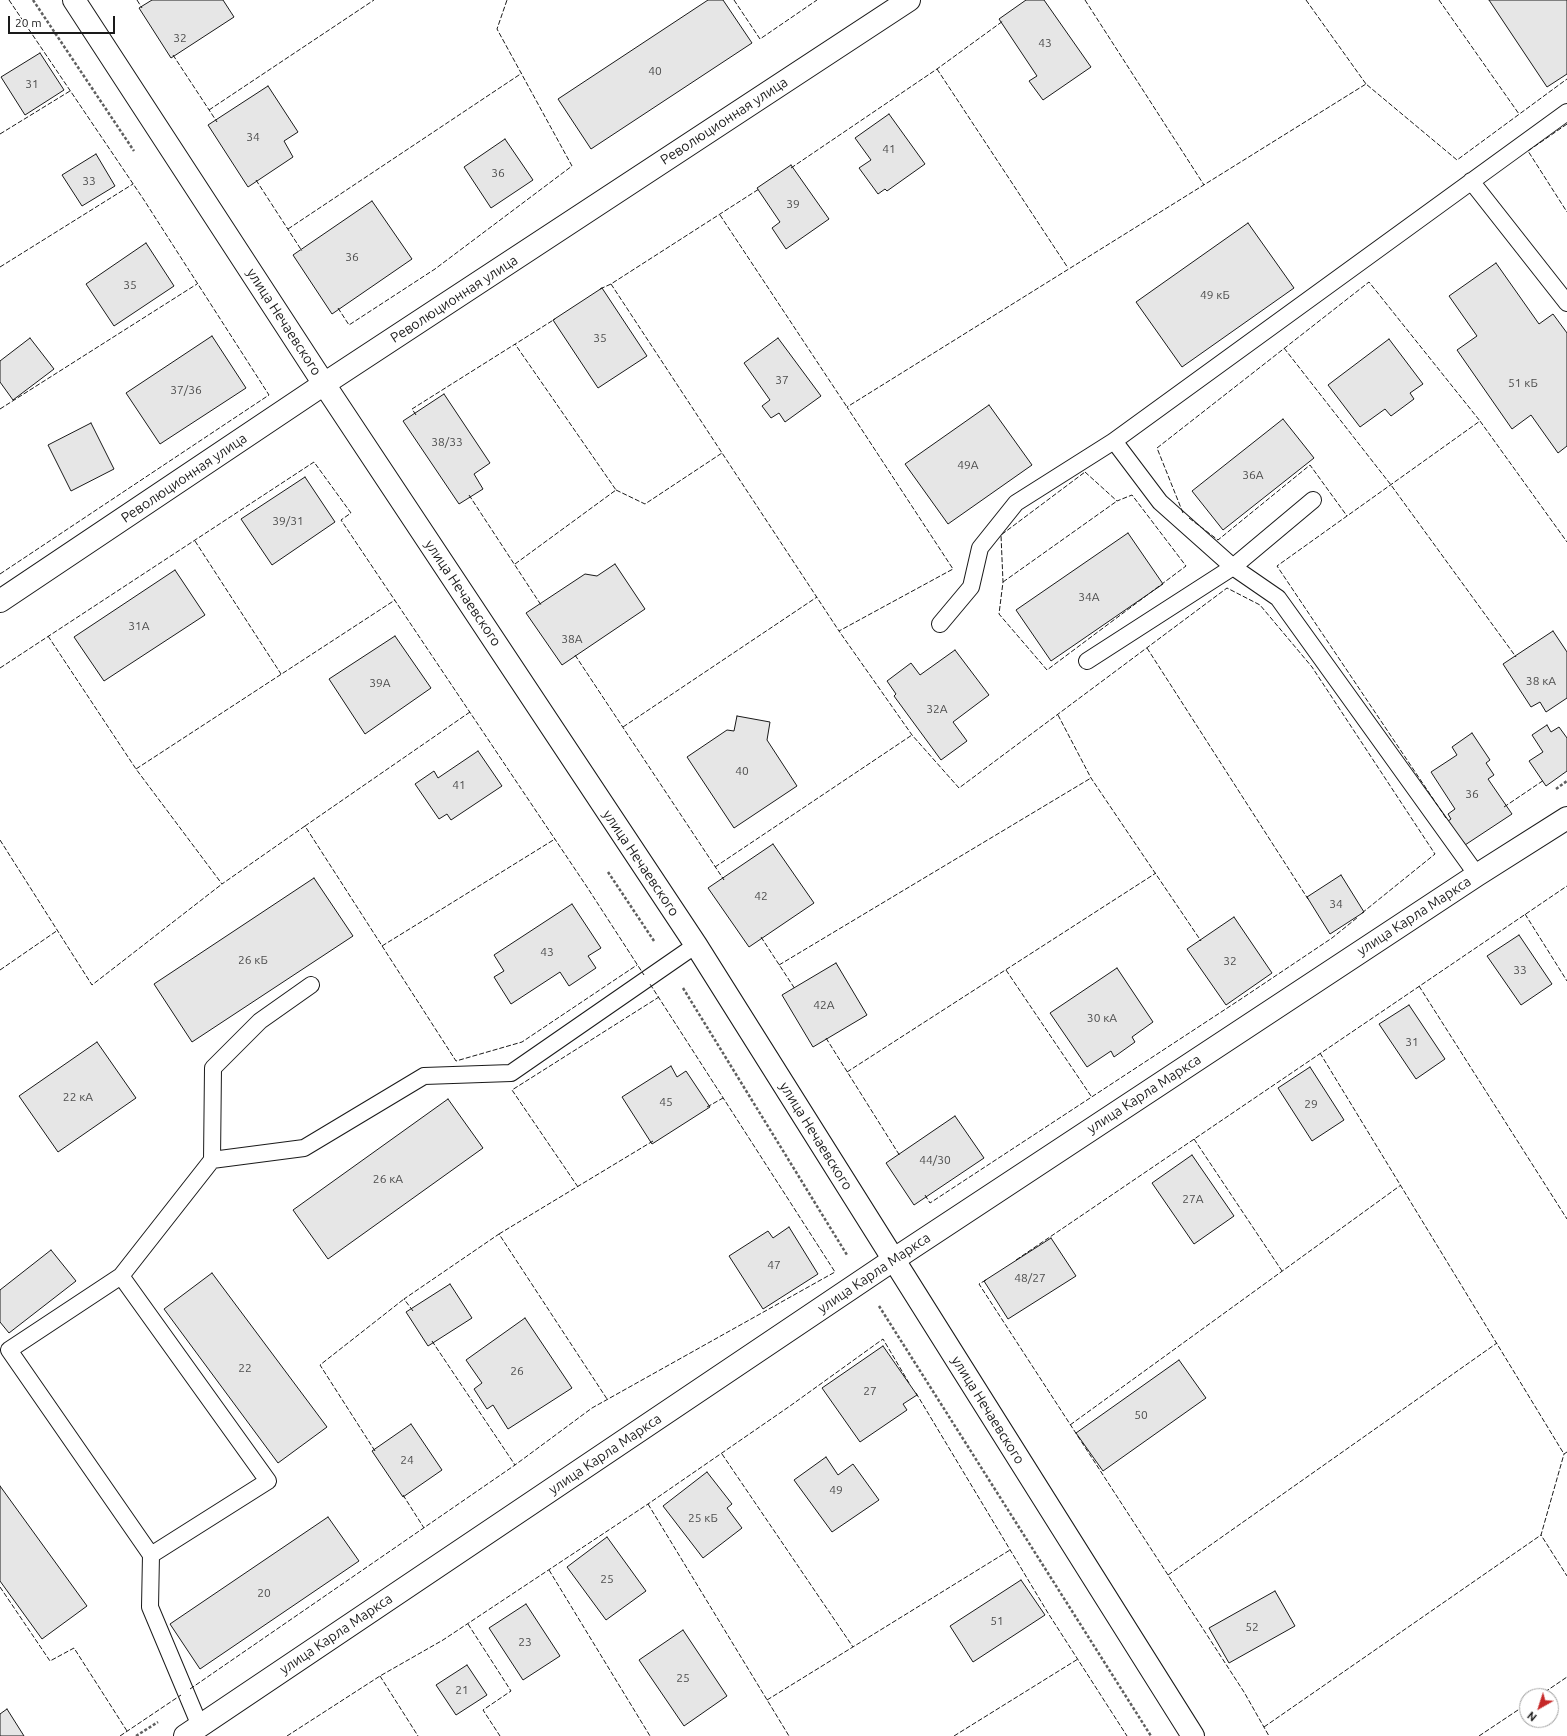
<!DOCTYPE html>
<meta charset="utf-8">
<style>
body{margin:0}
#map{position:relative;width:1567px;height:1736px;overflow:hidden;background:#fff;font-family:Ubuntu,sans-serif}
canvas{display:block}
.north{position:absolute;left:1519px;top:1688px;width:40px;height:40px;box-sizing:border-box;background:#fff;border:1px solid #a3a3a3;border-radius:50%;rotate:219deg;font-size:11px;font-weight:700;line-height:16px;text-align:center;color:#1a1a1a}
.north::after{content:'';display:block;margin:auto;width:14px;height:18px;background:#c62828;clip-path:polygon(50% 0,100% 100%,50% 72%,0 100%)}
.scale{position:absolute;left:8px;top:16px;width:107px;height:18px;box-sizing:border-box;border:2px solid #1a1a1a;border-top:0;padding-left:5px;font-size:12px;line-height:14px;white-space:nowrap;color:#1a1a1a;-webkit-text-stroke:3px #fff;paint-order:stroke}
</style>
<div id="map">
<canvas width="1567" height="1736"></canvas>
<div class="north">N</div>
<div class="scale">20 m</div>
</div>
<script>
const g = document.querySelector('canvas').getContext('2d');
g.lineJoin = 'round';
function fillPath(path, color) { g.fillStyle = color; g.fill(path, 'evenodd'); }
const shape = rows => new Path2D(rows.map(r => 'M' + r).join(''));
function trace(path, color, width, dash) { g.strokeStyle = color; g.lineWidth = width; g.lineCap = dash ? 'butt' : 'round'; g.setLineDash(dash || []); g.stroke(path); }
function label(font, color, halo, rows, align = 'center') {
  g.font = font + ' Ubuntu,sans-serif'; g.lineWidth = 3; g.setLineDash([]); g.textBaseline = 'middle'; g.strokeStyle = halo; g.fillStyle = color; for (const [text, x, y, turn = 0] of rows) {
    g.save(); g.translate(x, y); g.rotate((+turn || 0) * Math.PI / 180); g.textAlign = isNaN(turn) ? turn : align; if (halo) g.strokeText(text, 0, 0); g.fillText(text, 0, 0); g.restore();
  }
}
const building = shape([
 [152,0,223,0,234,17,171,58,139,8,152,0],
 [708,0,723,0,752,43,591,149,558,99,708,0],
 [1026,0,1044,0,1091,67,1043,100,1029,81,1037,76,999,19,1026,0],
 [1489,0,1567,0,1567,74,1547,87,1489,0],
 [40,53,64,90,25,115,1,77,40,53],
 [268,86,298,132,284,141,293,157,248,187,208,125,268,86],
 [889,114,925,164,887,191,885,189,878,194,859,168,871,160,855,138,889,114],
 [505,139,533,180,491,208,464,167,505,139],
 [96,154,115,186,82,206,62,175,96,154],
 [791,165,829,219,786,249,772,228,780,222,757,188,791,165],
 [372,201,412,259,332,314,293,255,372,201],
 [1248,223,1294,288,1182,367,1136,302,1248,223],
 [146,243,174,286,114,326,86,284,146,243],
 [1496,263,1539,324,1553,314,1567,333,1567,446,1558,453,1531,415,1512,429,1457,350,1477,336,1449,296,1496,263],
 [602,288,647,356,598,388,553,320,602,288],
 [212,336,246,388,160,444,126,393,212,336],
 [30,338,54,369,13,400,0,382,0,361,30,338],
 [778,338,821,396,785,422,779,413,771,418,762,406,770,400,744,363,778,338],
 [1389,339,1423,384,1410,393,1414,399,1391,416,1385,409,1360,427,1328,385,1389,339],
 [444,394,490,463,474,474,483,489,459,504,403,421,444,394],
 [989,405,1032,465,948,524,905,464,989,405],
 [1283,419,1314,458,1223,530,1192,491,1283,419],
 [91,423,114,469,71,491,48,445,91,423],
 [305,477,335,522,272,565,241,519,305,477],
 [1128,533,1163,584,1051,661,1016,610,1128,533],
 [615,564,645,609,562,665,526,613,585,574,597,576,615,564],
 [175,570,205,615,104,681,74,637,175,570],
 [1553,631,1567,652,1567,698,1546,712,1540,702,1531,707,1503,664,1553,631],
 [395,636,431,688,365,734,329,679,395,636],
 [955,650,989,695,953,722,967,741,941,760,894,696,896,694,887,681,911,663,920,675,955,650],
 [737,716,770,722,767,740,797,786,734,828,687,757,727,730,734,731,737,716],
 [1547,725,1551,732,1559,727,1567,738,1567,771,1546,786,1529,761,1543,752,1532,735,1547,725],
 [1472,733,1490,760,1486,763,1494,775,1488,779,1512,814,1465,845,1463,841,1458,845,1444,824,1451,819,1448,814,1455,809,1431,772,1457,755,1452,747,1472,733],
 [478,751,502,786,451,820,447,814,439,819,415,784,434,771,438,778,478,751],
 [773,844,814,903,749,947,708,888,773,844],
 [1341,875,1364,912,1330,934,1307,897,1341,875],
 [314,878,353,936,192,1042,154,984,314,878],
 [572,904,601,948,588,956,596,968,569,986,560,972,511,1004,494,977,504,971,494,955,572,904],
 [1234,917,1272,973,1226,1005,1187,949,1234,917],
 [1519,935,1552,984,1521,1005,1487,956,1519,935],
 [836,963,867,1015,813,1047,782,995,836,963],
 [1117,968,1153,1022,1132,1037,1135,1042,1114,1057,1111,1051,1087,1067,1050,1013,1117,968],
 [1409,1005,1445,1059,1416,1079,1379,1024,1409,1005],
 [97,1042,136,1098,58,1152,19,1096,97,1042],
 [671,1066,677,1077,686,1071,710,1107,652,1144,622,1097,671,1066],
 [1310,1067,1344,1120,1312,1141,1278,1088,1310,1067],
 [448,1099,483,1148,328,1259,293,1210,448,1099],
 [955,1116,984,1158,914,1205,886,1163,955,1116],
 [1192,1155,1234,1216,1194,1244,1152,1183,1192,1155],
 [789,1227,818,1274,763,1309,729,1256,768,1231,773,1238,789,1227],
 [1051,1238,1076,1276,1008,1319,984,1281,1051,1238],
 [51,1250,76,1281,9,1333,0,1322,0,1290,51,1250],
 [212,1273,327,1427,278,1463,164,1309,212,1273],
 [450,1284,472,1318,428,1346,406,1312,450,1284],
 [525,1318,572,1388,508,1429,493,1405,487,1409,474,1389,482,1383,466,1360,525,1318],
 [883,1346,917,1395,903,1404,907,1410,860,1442,822,1388,883,1346],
 [1179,1360,1206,1398,1103,1471,1076,1433,1179,1360],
 [411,1424,442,1470,403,1497,372,1451,411,1424],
 [826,1457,838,1475,853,1464,879,1500,832,1532,794,1480,826,1457],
 [707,1472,732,1504,727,1508,742,1528,703,1558,663,1506,707,1472],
 [0,1486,87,1606,42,1639,0,1581,0,1486],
 [328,1517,359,1561,200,1669,170,1624,328,1517],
 [607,1537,646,1591,606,1620,567,1567,607,1537],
 [1021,1580,1045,1615,973,1662,950,1626,1021,1580],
 [1275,1591,1295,1626,1229,1663,1209,1628,1275,1591],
 [526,1604,560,1656,523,1680,489,1628,526,1604],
 [683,1630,727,1696,684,1726,639,1660,683,1630],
 [467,1665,487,1695,456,1715,436,1685,467,1665],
 [7,1709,24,1736,0,1736,0,1714,7,1709]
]);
fillPath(building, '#e6e6e6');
trace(building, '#1a1a1a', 1);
const service = shape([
 [1471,181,1567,303],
 [1114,441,1160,502,1233,567,1278,598,1477,875],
 [940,624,971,587,980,548,1016,503,1114,441,1567,112],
 [1087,661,1233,567,1313,500],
 [212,1160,213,1068,260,1021,311,985],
 [121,1276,268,1481,151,1555],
 [200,1726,150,1607,151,1555,9,1350,121,1276,212,1160,304,1148,424,1076,511,1073,696,945]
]);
const minor = shape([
 [74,0,324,384,696,945,1193,1736]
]);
const tertiary = shape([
 [0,601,324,384,909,0]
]);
const secondary = shape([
 [185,1736,893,1260,1477,875,1567,818]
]);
trace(service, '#1a1a1a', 18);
trace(minor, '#1a1a1a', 24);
trace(tertiary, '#1a1a1a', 24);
trace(secondary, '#1a1a1a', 24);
trace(shape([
 [33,0,134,151],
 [1556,789,1567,781],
 [608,872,654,941],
 [683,988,847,1255],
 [879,1306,1151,1736],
 [136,1736,158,1722]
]), '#5f5f5f', 2.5, [3, 2]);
trace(service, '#fff', 16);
trace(minor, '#fff', 22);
trace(tertiary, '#fff', 22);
trace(secondary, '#fff', 22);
trace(shape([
 [137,0,142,8],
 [734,0,760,39,817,0],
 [1085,0,1204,185],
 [1306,0,1366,84],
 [1439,0,1519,114],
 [173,55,217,122],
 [937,69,1068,268],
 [209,110,374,0],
 [1567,124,1528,151,1567,212],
 [0,134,70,91],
 [791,168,937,69,1003,21],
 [256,180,302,251],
 [720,215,847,407],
 [288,229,522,73],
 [0,267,133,184],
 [611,284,839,631],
 [600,289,611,284,759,189],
 [338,308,349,325,435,269,572,166,497,29,507,0],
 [1284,348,1391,485,1516,657],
 [0,409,197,284],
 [416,415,412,409,555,319],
 [1085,472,1117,501,1132,495,1186,566,1047,670,999,614,1003,582,1001,535,1085,472],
 [616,490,645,504,722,453],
 [469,495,541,605],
 [1183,513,1157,448,1369,282,1480,421],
 [1189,518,1218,540,1310,465,1347,516],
 [195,541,281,674],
 [515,564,616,490,515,344],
 [0,574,269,395,144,200,9,0],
 [1003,582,1117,501],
 [48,636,136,769],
 [1147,648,1308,899],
 [575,655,724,880],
 [0,668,314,462,351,513,341,520,587,887,644,975],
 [470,712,305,826,456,1061,522,1042,637,965],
 [1058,715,1091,778,1201,941],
 [623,727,817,597],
 [1504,807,1544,780],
 [1446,818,1277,566,1480,421,1567,542],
 [305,826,222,884,136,769,395,600],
 [0,840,92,985,222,884],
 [715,867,912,735],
 [1362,913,1435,854,1312,667,1260,605,1227,588,959,788,912,735,839,631,953,569,847,407,1366,84,1457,160,1567,79],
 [1525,914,1567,981],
 [761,937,795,989],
 [382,946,555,839],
 [779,965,1091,778],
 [0,970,58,930],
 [1006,970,1091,1096],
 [1419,986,1567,1219],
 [826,1038,900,1156],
 [1320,1053,1564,1454],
 [847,1072,1156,873],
 [707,1107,723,1098],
 [1194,1139,1282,1271],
 [578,1187,512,1090,659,997],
 [925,1195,930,1203,1241,999,1332,938,1358,917],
 [499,1234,653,1141],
 [1016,1260,1567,886],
 [986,1280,979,1284,1244,1692,1269,1736],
 [413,1311,404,1299,499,1234,607,1399],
 [432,1341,515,1465],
 [916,1393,1048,1613,1127,1736],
 [1070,1425,1401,1185],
 [375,1451,320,1365,404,1299],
 [1567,1452,1564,1454,1541,1535,1567,1576],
 [722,1454,853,1647],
 [403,1495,424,1528],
 [648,1504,789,1736],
 [549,1570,650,1736],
 [1168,1575,1497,1343],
 [0,1587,50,1661,74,1648,127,1731],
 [468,1624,511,1691,483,1710,500,1736],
 [380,1676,418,1736],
 [190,1689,515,1465,592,1408,835,1272,650,984],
 [1539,1696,1567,1677],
 [767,1700,1010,1550],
 [1264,1727,1541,1535],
 [120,1736,181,1695],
 [287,1736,380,1676,443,1640,648,1504,790,1406,883,1339,909,1383],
 [954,1736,1078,1659],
 [1479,1736,1527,1704]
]), '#1a1a1a', 1, [5, 2]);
label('12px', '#4d4d4d', null, [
 ["32",180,38],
 ["43",1045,43],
 ["40",655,71],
 ["31",32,84],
 ["34",253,137],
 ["41",889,149],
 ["36",498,173],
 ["33",89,181],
 ["39",793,204],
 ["36",352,257],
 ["35",130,285],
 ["49 кБ",1215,295],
 ["35",600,338],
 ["37",782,380],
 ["51 кБ",1523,383],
 ["37/36",186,390],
 ["38/33",447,442],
 ["49А",968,465],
 ["36А",1253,475],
 ["39/31",288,521],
 ["34А",1089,597],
 ["31А",139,626],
 ["38А",572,639],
 ["38 кА",1541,681],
 ["39А",380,683],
 ["32А",937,709],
 ["40",742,771],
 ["41",459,785],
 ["36",1472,794],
 ["42",761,896],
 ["34",1336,904],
 ["43",547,952],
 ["26 кБ",253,960],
 ["32",1230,961],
 ["33",1520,970],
 ["42А",824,1005],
 ["30 кА",1102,1018],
 ["31",1412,1042],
 ["22 кА",78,1097],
 ["45",666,1102],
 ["29",1311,1104],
 ["44/30",935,1160],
 ["26 кА",388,1179],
 ["27А",1193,1199],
 ["47",774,1265],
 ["48/27",1030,1278],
 ["22",245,1368],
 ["26",517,1371],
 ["27",870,1391],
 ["50",1141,1415],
 ["24",407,1460],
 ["49",836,1490],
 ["25 кБ",703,1518],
 ["25",607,1579],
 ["20",264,1593],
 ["51",997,1621],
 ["52",1252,1627],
 ["23",525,1642],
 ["25",683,1678],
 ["21",462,1690]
]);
label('14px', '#1a1a1a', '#fff', [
 ["Революционная улица",724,121,-33],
 ["Революционная улица",454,299,-33],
 ["улица Нечаевского",284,322,57],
 ["Революционная улица",184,478,-34],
 ["улица Нечаевского",463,593,56],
 ["улица Нечаевского",641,863,56],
 ["улица Карла Маркса",1414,916,-33],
 ["улица Карла Маркса",1144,1094,-33],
 ["улица Нечаевского",816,1136,58],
 ["улица Карла Маркса",874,1273,-34],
 ["улица Нечаевского",988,1410,58],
 ["улица Карла Маркса",605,1454,-34],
 ["улица Карла Маркса",336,1634,-34]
]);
</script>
